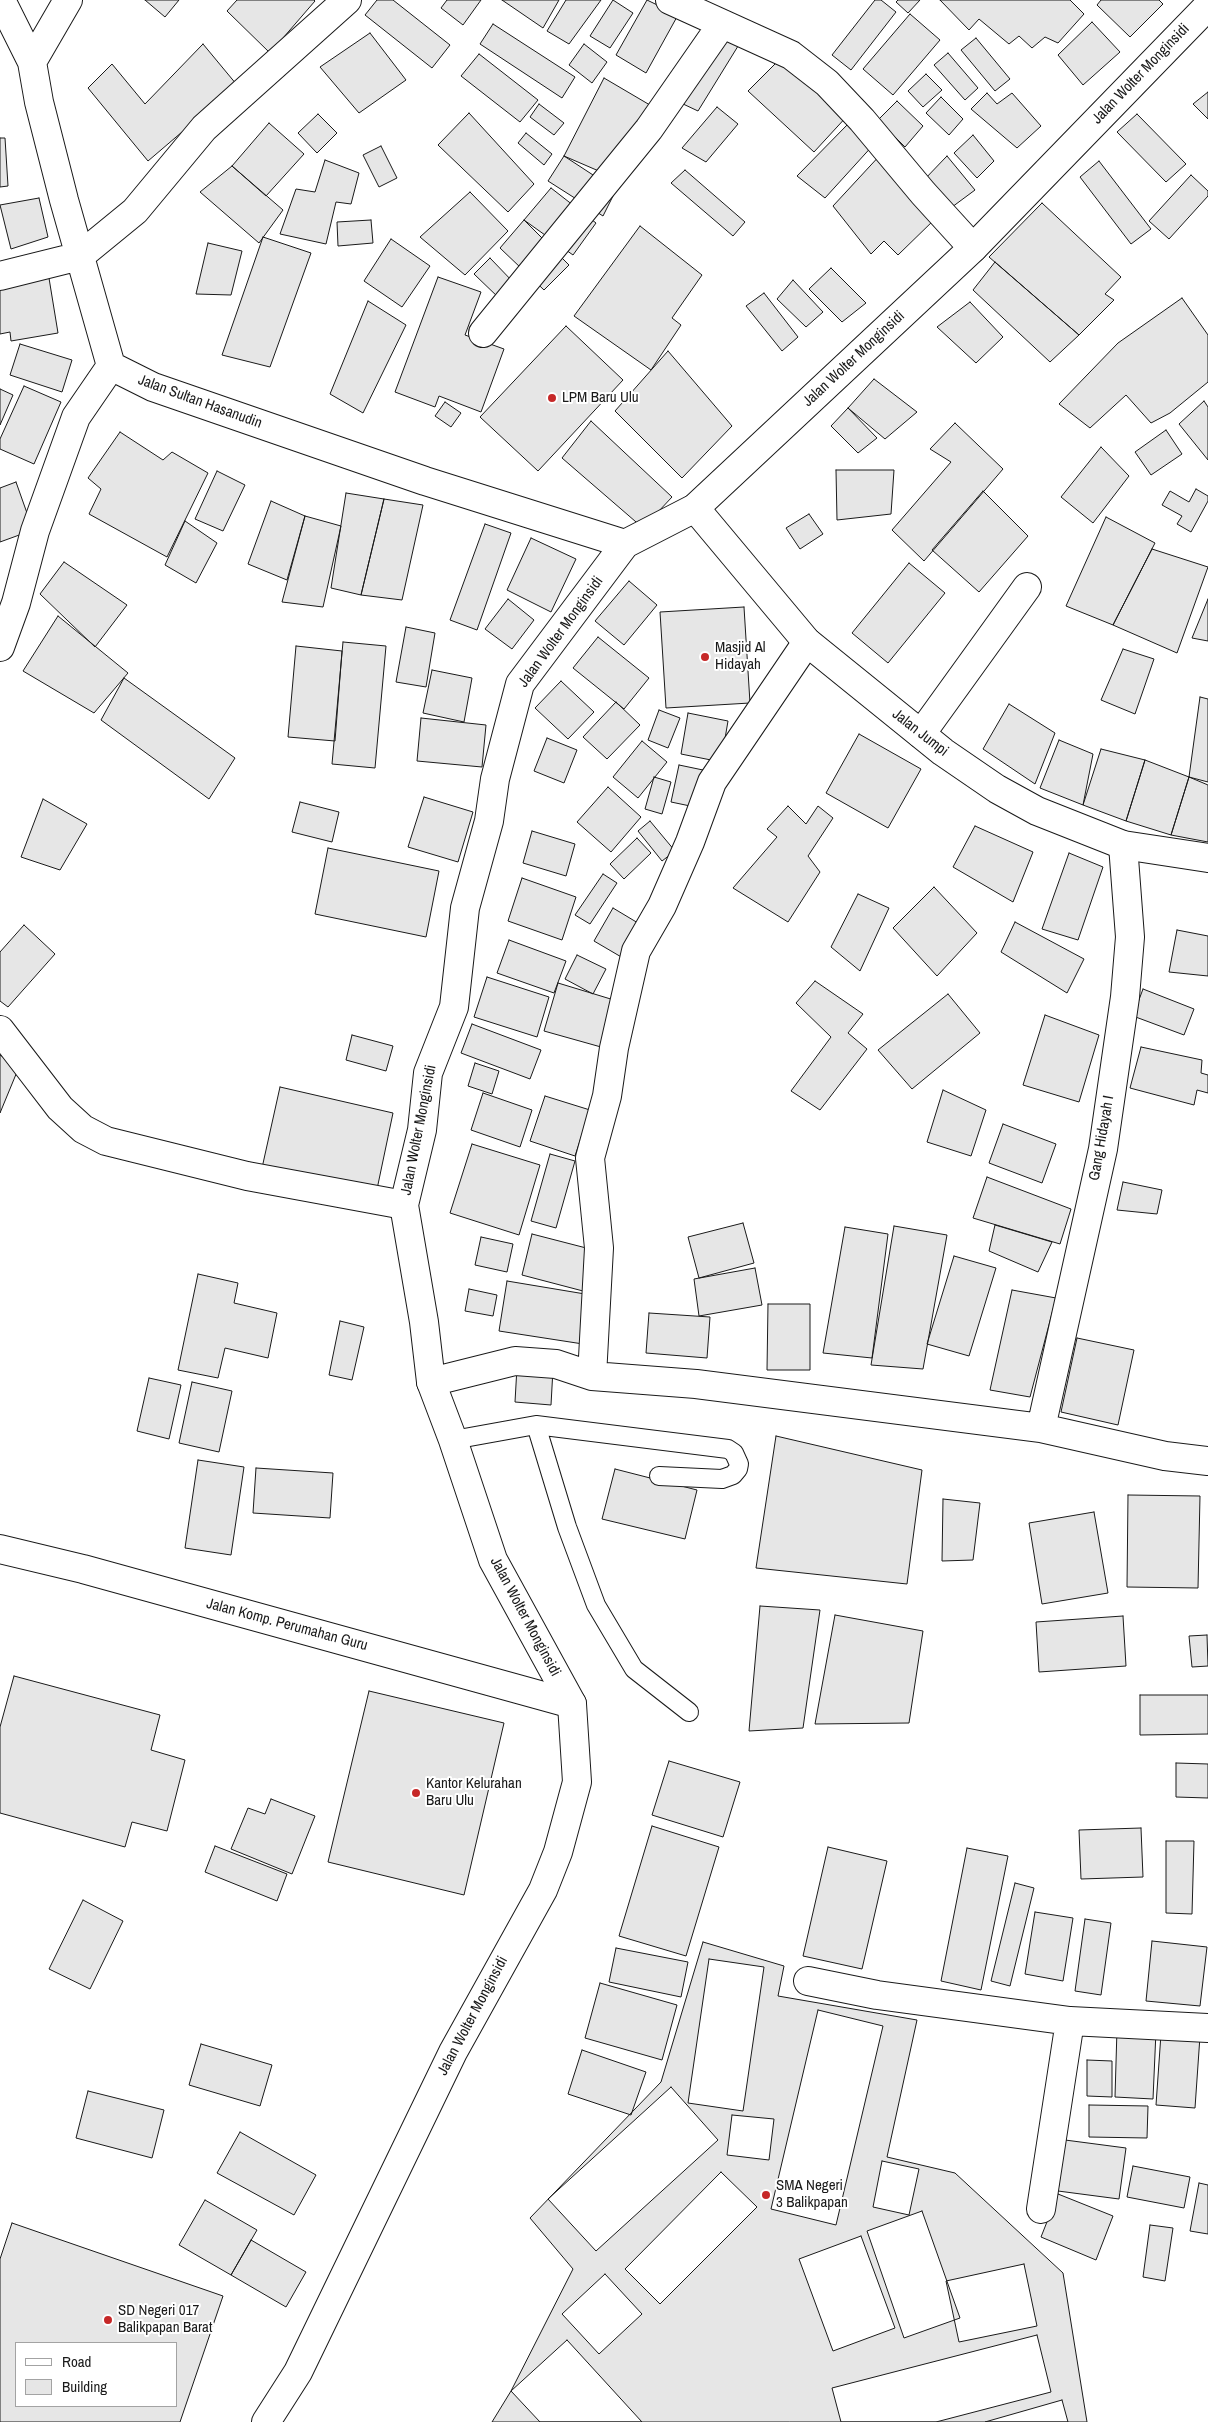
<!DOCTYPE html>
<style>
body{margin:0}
#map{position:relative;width:1208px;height:2422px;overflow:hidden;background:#fff;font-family:"Archivo Narrow",sans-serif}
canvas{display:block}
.legend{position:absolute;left:15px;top:2342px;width:162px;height:65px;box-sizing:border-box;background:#fff;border:1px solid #a3a3a3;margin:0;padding:6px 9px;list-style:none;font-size:15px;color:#1a1a1a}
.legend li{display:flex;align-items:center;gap:10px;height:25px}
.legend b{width:25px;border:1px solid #a3a3a3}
</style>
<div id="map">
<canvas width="1208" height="2422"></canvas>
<ul class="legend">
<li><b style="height:6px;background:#fff"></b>Road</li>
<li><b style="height:14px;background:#e6e6e6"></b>Building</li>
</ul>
</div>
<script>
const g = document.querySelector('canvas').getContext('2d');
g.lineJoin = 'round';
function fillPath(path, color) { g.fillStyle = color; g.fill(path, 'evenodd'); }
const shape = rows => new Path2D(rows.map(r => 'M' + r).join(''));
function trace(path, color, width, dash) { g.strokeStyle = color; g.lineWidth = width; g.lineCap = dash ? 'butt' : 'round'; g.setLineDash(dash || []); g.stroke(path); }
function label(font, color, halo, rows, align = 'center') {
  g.font = font + ' "Archivo Narrow",sans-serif'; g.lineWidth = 4; g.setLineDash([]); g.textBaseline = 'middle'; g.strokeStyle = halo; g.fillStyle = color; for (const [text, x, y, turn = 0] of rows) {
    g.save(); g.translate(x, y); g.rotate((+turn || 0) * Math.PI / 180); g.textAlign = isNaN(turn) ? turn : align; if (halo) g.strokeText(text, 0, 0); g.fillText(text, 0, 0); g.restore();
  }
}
const building = shape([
 [145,0,179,0,165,17,145,0],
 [237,0,314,0,315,1,270,53,227,11,237,0],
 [377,0,393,0,450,45,432,68,365,15,377,0],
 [447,0,481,0,463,25,441,8,447,0],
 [502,0,559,0,543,28,502,0],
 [566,0,601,0,569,44,547,31,566,0],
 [613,0,633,13,610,48,590,36,613,0],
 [647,0,678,15,646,73,616,55,647,0],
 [875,0,881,0,896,12,851,70,832,55,875,0],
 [898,0,920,0,908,13,896,2,898,0],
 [940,0,1070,0,1084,14,1058,43,1045,37,1032,48,1019,36,1009,44,979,19,969,30,940,0],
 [1101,0,1159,0,1163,4,1130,37,1097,5,1101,0],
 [910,14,940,40,893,95,863,69,910,14],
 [1092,22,1120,52,1083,85,1058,55,1092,22],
 [493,24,575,77,562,98,480,44,493,24],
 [719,29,743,38,698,111,664,95,719,29],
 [370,33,406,80,359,113,320,67,370,33],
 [976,38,1010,79,995,91,961,50,976,38],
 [203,44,237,85,148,161,88,88,112,64,145,104,203,44],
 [584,44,607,62,592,83,569,65,584,44],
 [948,53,978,88,965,100,934,65,948,53],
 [479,54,538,100,520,122,461,76,479,54],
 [783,56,849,114,814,152,748,91,783,56],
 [926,74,942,90,923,107,908,91,926,74],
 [604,78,655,108,615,178,564,156,604,78],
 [1208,92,1208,119,1193,104,1208,92],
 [987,93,997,104,1012,93,1041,126,1017,148,971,109,987,93],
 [941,97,963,119,949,135,926,113,941,97],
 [897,101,923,126,905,147,878,120,897,101],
 [539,104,564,123,554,135,530,117,539,104],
 [717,107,738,124,706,162,682,148,717,107],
 [469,113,534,184,508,212,438,145,469,113],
 [318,114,337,133,317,153,298,133,318,114],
 [1137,114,1186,164,1166,182,1117,132,1137,114],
 [269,123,304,154,266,196,232,166,269,123],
 [849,123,875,143,825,198,797,176,849,123],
 [526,133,552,154,544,165,518,143,526,133],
 [973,135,994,161,977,178,954,153,973,135],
 [0,138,5,138,8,186,0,187,0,138],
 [381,146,397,178,379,187,363,155,381,146],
 [883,152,936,218,898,255,884,241,871,254,833,206,883,152],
 [564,156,616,190,603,216,548,181,564,156],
 [947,156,975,190,948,210,923,181,947,156],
 [325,160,359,173,351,204,336,202,326,244,280,234,296,189,315,192,325,160],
 [1099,161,1151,229,1131,244,1080,177,1099,161],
 [232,166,283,210,259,243,200,192,232,166],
 [685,170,745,222,733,236,671,183,685,170],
 [1191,175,1208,191,1208,196,1169,239,1149,221,1191,175],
 [551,188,596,223,573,255,524,220,551,188],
 [470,192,508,231,465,275,420,237,470,192],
 [39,198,48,237,11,249,0,205,39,198],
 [1042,203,1121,277,1105,294,1114,300,1079,335,989,257,1042,203],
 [371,220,373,243,338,246,337,222,371,220],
 [524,220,569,265,544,290,500,248,524,220],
 [640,226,702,275,672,318,681,325,651,370,574,316,640,226],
 [263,237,311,253,270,367,222,355,263,237],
 [391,239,430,266,402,307,364,281,391,239],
 [208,243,242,251,231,295,196,294,208,243],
 [490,258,515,284,500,299,474,274,490,258],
 [995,262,1079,335,1050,362,973,290,995,262],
 [831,268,866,303,842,322,809,289,831,268],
 [438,277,481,292,465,335,504,349,481,412,439,396,435,407,395,392,438,277],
 [49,278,58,333,11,341,10,332,0,334,0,286,49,278],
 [793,280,823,312,806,327,777,299,793,280],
 [764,293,798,337,782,351,746,306,764,293],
 [1182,298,1208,335,1208,382,1170,413,1151,423,1126,395,1090,428,1059,404,1118,343,1182,298],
 [368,301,406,325,363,413,330,394,368,301],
 [970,302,1003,337,976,363,937,327,970,302],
 [566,326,623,380,538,471,480,417,566,326],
 [20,344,72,360,62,392,10,375,20,344],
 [668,351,732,426,682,478,615,411,668,351],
 [874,379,917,412,885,439,848,408,874,379],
 [24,386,61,402,34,464,0,449,0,439,24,386],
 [0,389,13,395,0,425,0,389],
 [1204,401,1208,407,1208,460,1179,424,1204,401],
 [445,402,461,413,451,427,435,416,445,402],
 [848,408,877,438,858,453,831,426,848,408],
 [591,421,672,497,643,528,562,458,591,421],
 [955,423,1003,469,924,561,892,530,951,462,930,449,955,423],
 [1166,430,1182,454,1151,475,1135,452,1166,430],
 [120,432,163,460,172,452,208,473,167,557,89,514,101,489,88,478,120,432],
 [1101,447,1129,476,1093,523,1061,497,1101,447],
 [836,470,894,470,891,514,837,520,836,470],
 [217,471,245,485,223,531,195,519,217,471],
 [16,482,33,530,0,542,0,488,16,482],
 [1196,489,1208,496,1208,501,1191,532,1177,524,1182,516,1162,505,1170,491,1189,502,1196,489],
 [983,491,1028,536,979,592,932,550,983,491],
 [346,493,384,499,361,595,331,588,346,493],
 [384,499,423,505,402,600,361,595,384,499],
 [271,501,305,516,287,580,248,564,271,501],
 [809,514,823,534,800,549,786,528,809,514],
 [305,516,341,526,323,607,282,602,305,516],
 [1106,517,1155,543,1113,625,1066,606,1106,517],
 [185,521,217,543,196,583,165,565,185,521],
 [485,524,511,533,477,630,450,620,485,524],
 [531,538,576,559,551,612,507,590,531,538],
 [1152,549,1208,567,1177,653,1113,625,1152,549],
 [64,562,127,605,95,647,40,594,64,562],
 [909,563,945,593,888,663,852,633,909,563],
 [629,581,657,605,624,645,595,621,629,581],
 [508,599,534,620,512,649,485,629,508,599],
 [1208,599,1208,641,1192,638,1208,599],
 [744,607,750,703,666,708,660,612,744,607],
 [58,616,128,673,94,713,23,671,58,616],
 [406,627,435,633,426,687,396,682,406,627],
 [598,637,649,678,624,709,573,668,598,637],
 [343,642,386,646,375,768,332,764,343,642],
 [296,646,342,651,335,741,288,737,296,646],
 [1123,649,1154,659,1135,714,1101,700,1123,649],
 [432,670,472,678,464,722,423,713,432,670],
 [124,678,235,758,209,799,101,720,124,678],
 [561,681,594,712,568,739,535,708,561,681],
 [1200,697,1208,699,1208,782,1189,777,1200,697],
 [616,702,640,725,607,759,583,737,616,702],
 [1009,704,1055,733,1035,784,983,749,1009,704],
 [659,710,680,718,668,748,648,740,659,710],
 [688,713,728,721,721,762,681,754,688,713],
 [421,718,486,725,482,767,417,761,421,718],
 [859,734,921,769,888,828,826,793,859,734],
 [547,738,577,750,564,783,534,771,547,738],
 [1059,740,1093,754,1083,805,1040,788,1059,740],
 [642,741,667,762,638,798,613,777,642,741],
 [1101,749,1145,760,1126,821,1083,805,1101,749],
 [1145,760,1189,777,1171,835,1126,821,1145,760],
 [679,765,703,770,695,807,671,802,679,765],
 [654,777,671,782,662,814,645,809,654,777],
 [1189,777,1208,785,1208,842,1171,835,1189,777],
 [608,787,641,817,611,852,577,822,608,787],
 [424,797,473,812,458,862,408,847,424,797],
 [43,799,87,824,60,870,21,857,43,799],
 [300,802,339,812,332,842,292,832,300,802],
 [788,806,806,824,818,806,833,818,808,856,820,872,788,922,733,888,777,837,767,829,788,806],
 [650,821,675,851,662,861,638,831,650,821],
 [975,826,1033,852,1013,902,953,867,975,826],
 [532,831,575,844,566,876,523,863,532,831],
 [637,838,651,853,624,879,610,864,637,838],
 [328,848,439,871,426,937,315,914,328,848],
 [1069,853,1103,867,1078,940,1042,929,1069,853],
 [603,874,617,883,590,924,575,915,603,874],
 [522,878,576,897,562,940,508,921,522,878],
 [934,887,977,933,937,976,893,928,934,887],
 [858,894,889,908,860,971,831,947,858,894],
 [613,908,643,926,623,958,594,941,613,908],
 [1015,922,1084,959,1067,993,1001,952,1015,922],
 [24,925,55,954,8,1007,0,1001,0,952,24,925],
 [1177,930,1208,936,1208,976,1169,972,1177,930],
 [509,940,566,961,554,993,497,973,509,940],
 [577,955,606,969,593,994,565,979,577,955],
 [487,977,549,997,537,1037,474,1017,487,977],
 [815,981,863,1014,848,1033,867,1049,820,1110,791,1091,831,1037,796,1003,815,981],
 [558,983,614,1000,601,1047,544,1031,558,983],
 [1143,989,1194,1009,1184,1035,1133,1016,1143,989],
 [948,994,980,1033,912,1089,878,1050,948,994],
 [1045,1015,1099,1035,1079,1102,1023,1085,1045,1015],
 [472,1024,541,1050,530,1079,461,1053,472,1024],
 [352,1035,393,1046,386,1071,346,1060,352,1035],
 [1141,1047,1202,1060,1201,1073,1208,1075,1208,1093,1197,1090,1194,1105,1130,1088,1141,1047],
 [0,1055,19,1067,0,1113,0,1055],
 [475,1063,499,1071,492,1094,468,1086,475,1063],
 [280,1087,393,1113,376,1194,262,1168,280,1087],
 [943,1090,986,1110,971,1156,927,1142,943,1090],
 [483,1093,532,1110,520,1147,471,1130,483,1093],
 [545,1096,590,1110,575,1156,530,1141,545,1096],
 [1003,1124,1056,1144,1042,1183,989,1163,1003,1124],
 [472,1144,540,1165,519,1235,450,1213,472,1144],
 [550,1154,575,1161,556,1228,531,1221,550,1154],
 [987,1177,1071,1209,1060,1244,973,1218,987,1177],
 [1123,1182,1162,1190,1157,1214,1117,1210,1123,1182],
 [743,1223,754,1263,699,1278,688,1237,743,1223],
 [995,1225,1052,1242,1038,1272,989,1251,995,1225],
 [894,1226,947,1235,923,1369,871,1365,894,1226],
 [845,1227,888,1234,872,1358,823,1353,845,1227],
 [532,1234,594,1250,583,1291,522,1275,532,1234],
 [481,1237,513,1244,507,1272,475,1265,481,1237],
 [954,1256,996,1268,969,1356,927,1344,954,1256],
 [755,1268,762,1305,699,1316,694,1279,755,1268],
 [198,1274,238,1283,234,1303,277,1313,268,1358,225,1348,218,1378,178,1370,198,1274],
 [507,1281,591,1295,583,1344,499,1331,507,1281],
 [469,1289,497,1295,493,1316,465,1311,469,1289],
 [1012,1290,1056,1298,1030,1397,990,1390,1012,1290],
 [768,1304,810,1304,810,1370,767,1370,768,1304],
 [649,1313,710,1317,707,1358,646,1353,649,1313],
 [340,1321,364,1327,352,1380,329,1375,340,1321],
 [1077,1338,1134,1350,1118,1425,1061,1412,1077,1338],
 [517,1367,553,1369,551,1405,515,1402,517,1367],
 [149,1378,181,1385,169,1439,137,1431,149,1378],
 [192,1382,232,1391,219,1452,179,1443,192,1382],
 [776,1436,922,1470,907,1584,756,1568,776,1436],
 [198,1460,244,1467,231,1555,185,1548,198,1460],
 [256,1468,333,1473,330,1518,253,1513,256,1468],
 [615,1469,697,1490,685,1539,602,1519,615,1469],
 [1128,1495,1200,1496,1198,1588,1127,1587,1128,1495],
 [943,1499,980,1503,973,1560,942,1561,943,1499],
 [1094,1512,1108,1593,1042,1604,1029,1523,1094,1512],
 [760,1606,820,1610,803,1728,749,1731,760,1606],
 [835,1615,923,1631,909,1723,815,1724,835,1615],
 [1123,1616,1126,1666,1039,1672,1036,1622,1123,1616],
 [1207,1635,1208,1666,1192,1667,1189,1636,1207,1635],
 [14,1676,160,1715,151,1750,185,1760,167,1831,132,1822,125,1847,0,1813,0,1727,14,1676],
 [369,1691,504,1723,464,1895,328,1862,369,1691],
 [1140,1695,1208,1695,1208,1734,1140,1735,1140,1695],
 [669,1761,740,1782,723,1837,652,1815,669,1761],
 [1176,1763,1208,1764,1208,1798,1176,1797,1176,1763],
 [271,1799,315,1816,292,1874,231,1849,248,1808,265,1814,271,1799],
 [652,1826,719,1847,686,1956,619,1936,652,1826],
 [1141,1828,1143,1877,1081,1879,1079,1830,1141,1828],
 [1166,1841,1194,1841,1192,1914,1166,1913,1166,1841],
 [215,1846,287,1874,277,1901,205,1872,215,1846],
 [828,1847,887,1861,862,1969,803,1956,828,1847],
 [967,1848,1008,1856,981,1990,941,1981,967,1848],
 [1015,1883,1034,1888,1010,1986,991,1981,1015,1883],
 [83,1900,123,1921,90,1989,49,1969,83,1900],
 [1035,1912,1073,1918,1063,1981,1025,1974,1035,1912],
 [1085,1919,1111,1923,1101,1995,1075,1991,1085,1919],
 [1152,1941,1207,1947,1200,2006,1146,2001,1152,1941],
 [703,1942,784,1966,778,1996,917,2020,887,2157,955,2173,1063,2273,1087,2422,492,2422,511,2391,573,2269,530,2218,661,2082,703,1942],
 [616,1948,688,1962,681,1997,609,1982,616,1948],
 [709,1959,764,1967,743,2111,688,2103,709,1959],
 [600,1983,677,2005,662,2060,585,2038,600,1983],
 [818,2010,883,2026,836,2225,771,2209,818,2010],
 [1117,2029,1156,2031,1153,2099,1115,2097,1117,2029],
 [1161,2034,1200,2036,1195,2108,1156,2105,1161,2034],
 [201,2044,272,2065,260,2106,189,2085,201,2044],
 [582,2050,646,2072,631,2115,568,2094,582,2050],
 [1087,2060,1112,2061,1112,2097,1087,2096,1087,2060],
 [671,2087,718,2140,596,2251,548,2199,671,2087],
 [88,2091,164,2110,152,2158,76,2138,88,2091],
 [1089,2105,1148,2106,1147,2138,1089,2137,1089,2105],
 [732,2115,774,2119,769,2160,727,2155,732,2115],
 [240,2132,316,2175,294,2215,217,2173,240,2132],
 [1065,2140,1126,2148,1119,2199,1058,2191,1065,2140],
 [882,2161,919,2169,909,2215,873,2207,882,2161],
 [1133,2166,1190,2177,1184,2208,1127,2197,1133,2166],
 [721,2172,757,2207,660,2304,625,2269,721,2172],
 [1199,2183,1208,2185,1208,2234,1190,2231,1199,2183],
 [1058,2194,1113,2216,1096,2260,1041,2237,1058,2194],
 [205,2200,257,2230,231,2275,179,2245,205,2200],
 [922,2211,960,2318,904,2338,867,2231,922,2211],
 [12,2223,223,2296,180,2422,0,2422,0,2259,12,2223],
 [16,2343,176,2343,176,2406,16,2406,16,2343],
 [1150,2225,1173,2228,1165,2281,1143,2277,1150,2225],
 [861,2236,895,2328,833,2351,799,2259,861,2236],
 [251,2240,306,2272,286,2307,231,2275,251,2240],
 [1024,2264,1037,2326,959,2342,946,2281,1024,2264],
 [605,2274,642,2314,599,2354,562,2314,605,2274],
 [1037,2335,1051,2392,936,2422,841,2422,832,2388,1037,2335],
 [567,2340,642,2422,540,2422,511,2391,567,2340],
 [1062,2400,1068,2422,985,2422,1062,2400]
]);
fillPath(building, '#e6e6e6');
trace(building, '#1a1a1a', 1);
const service = shape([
 [536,1425,567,1527,596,1605,634,1669,689,1712],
 [453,1440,536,1425,728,1449,734,1453,739,1464,738,1469,733,1475,722,1479,659,1476]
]);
const minor = shape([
 [1,0,32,62,39,102,64,200,111,366,153,387,425,481,625,544],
 [670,0,791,55,827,83,862,120,923,193,973,248],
 [32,62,68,0],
 [0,276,80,256,135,211,204,128,347,0],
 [483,333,649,129,722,24],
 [0,647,16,603,35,531,76,417,111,366],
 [921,734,1027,587],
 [0,1030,60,1108,83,1129,106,1141,247,1176,404,1205],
 [592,1376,599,1248,590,1158,607,1096,614,1048,636,951,662,906,690,842,712,782,807,642],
 [431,1382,515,1361,556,1364,592,1376,696,1384,1041,1428,1165,1456,1208,1461],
 [1041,1428,1103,1149,1125,997,1130,937,1123,845],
 [0,1549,83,1569,572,1704],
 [808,1981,877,1995,1070,2021,1208,2028],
 [1041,2209,1070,2021]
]);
const tertiary = shape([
 [695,508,807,642,943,752,997,789,1037,811,1123,845,1208,858]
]);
const secondary = shape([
 [266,2422,298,2372,453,2052,543,1890,558,1852,577,1782,572,1704,493,1560,453,1440,431,1382,424,1322,404,1205,422,1130,428,1073,454,1007,465,908,489,821,495,779,520,684,625,544,695,508,973,248,1208,6]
]);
trace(service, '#1a1a1a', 20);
trace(minor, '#1a1a1a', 30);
trace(tertiary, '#1a1a1a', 30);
trace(secondary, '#1a1a1a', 30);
trace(service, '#fff', 18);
trace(minor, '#fff', 28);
trace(tertiary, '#fff', 28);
trace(secondary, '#fff', 28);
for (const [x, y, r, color] of [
 [552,398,5,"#c62828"],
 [705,657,5,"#c62828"],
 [416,1793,5,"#c62828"],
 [766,2195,5,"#c62828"],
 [108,2320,5,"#c62828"]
]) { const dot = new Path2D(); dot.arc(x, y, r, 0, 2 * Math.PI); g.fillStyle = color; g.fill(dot); trace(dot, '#fff', 2); }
label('15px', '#1a1a1a', '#fff', [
 ["Jalan Wolter Monginsidi",1141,74,-46],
 ["Jalan Wolter Monginsidi",854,359,-43],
 ["Jalan Sultan Hasanudin",200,402,20],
 ["Jalan Wolter Monginsidi",561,632,-54],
 ["Jalan Jumpi",920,733,38],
 ["Jalan Wolter Monginsidi",419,1130,-79],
 ["Gang Hidayah I",1102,1138,-80],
 ["Jalan Wolter Monginsidi",525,1617,62],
 ["Jalan Komp. Perumahan Guru",287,1625,15],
 ["Jalan Wolter Monginsidi",473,2016,-62]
]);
label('15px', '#1a1a1a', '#fff', [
 ["LPM Baru Ulu",562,398],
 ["Masjid Al",715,648],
 ["Hidayah",715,665],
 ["Kantor Kelurahan",426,1784],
 ["Baru Ulu",426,1801],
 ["SMA Negeri",776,2186],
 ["3 Balikpapan",776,2203],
 ["SD Negeri 017",118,2311],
 ["Balikpapan Barat",118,2328]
], 'left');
</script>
